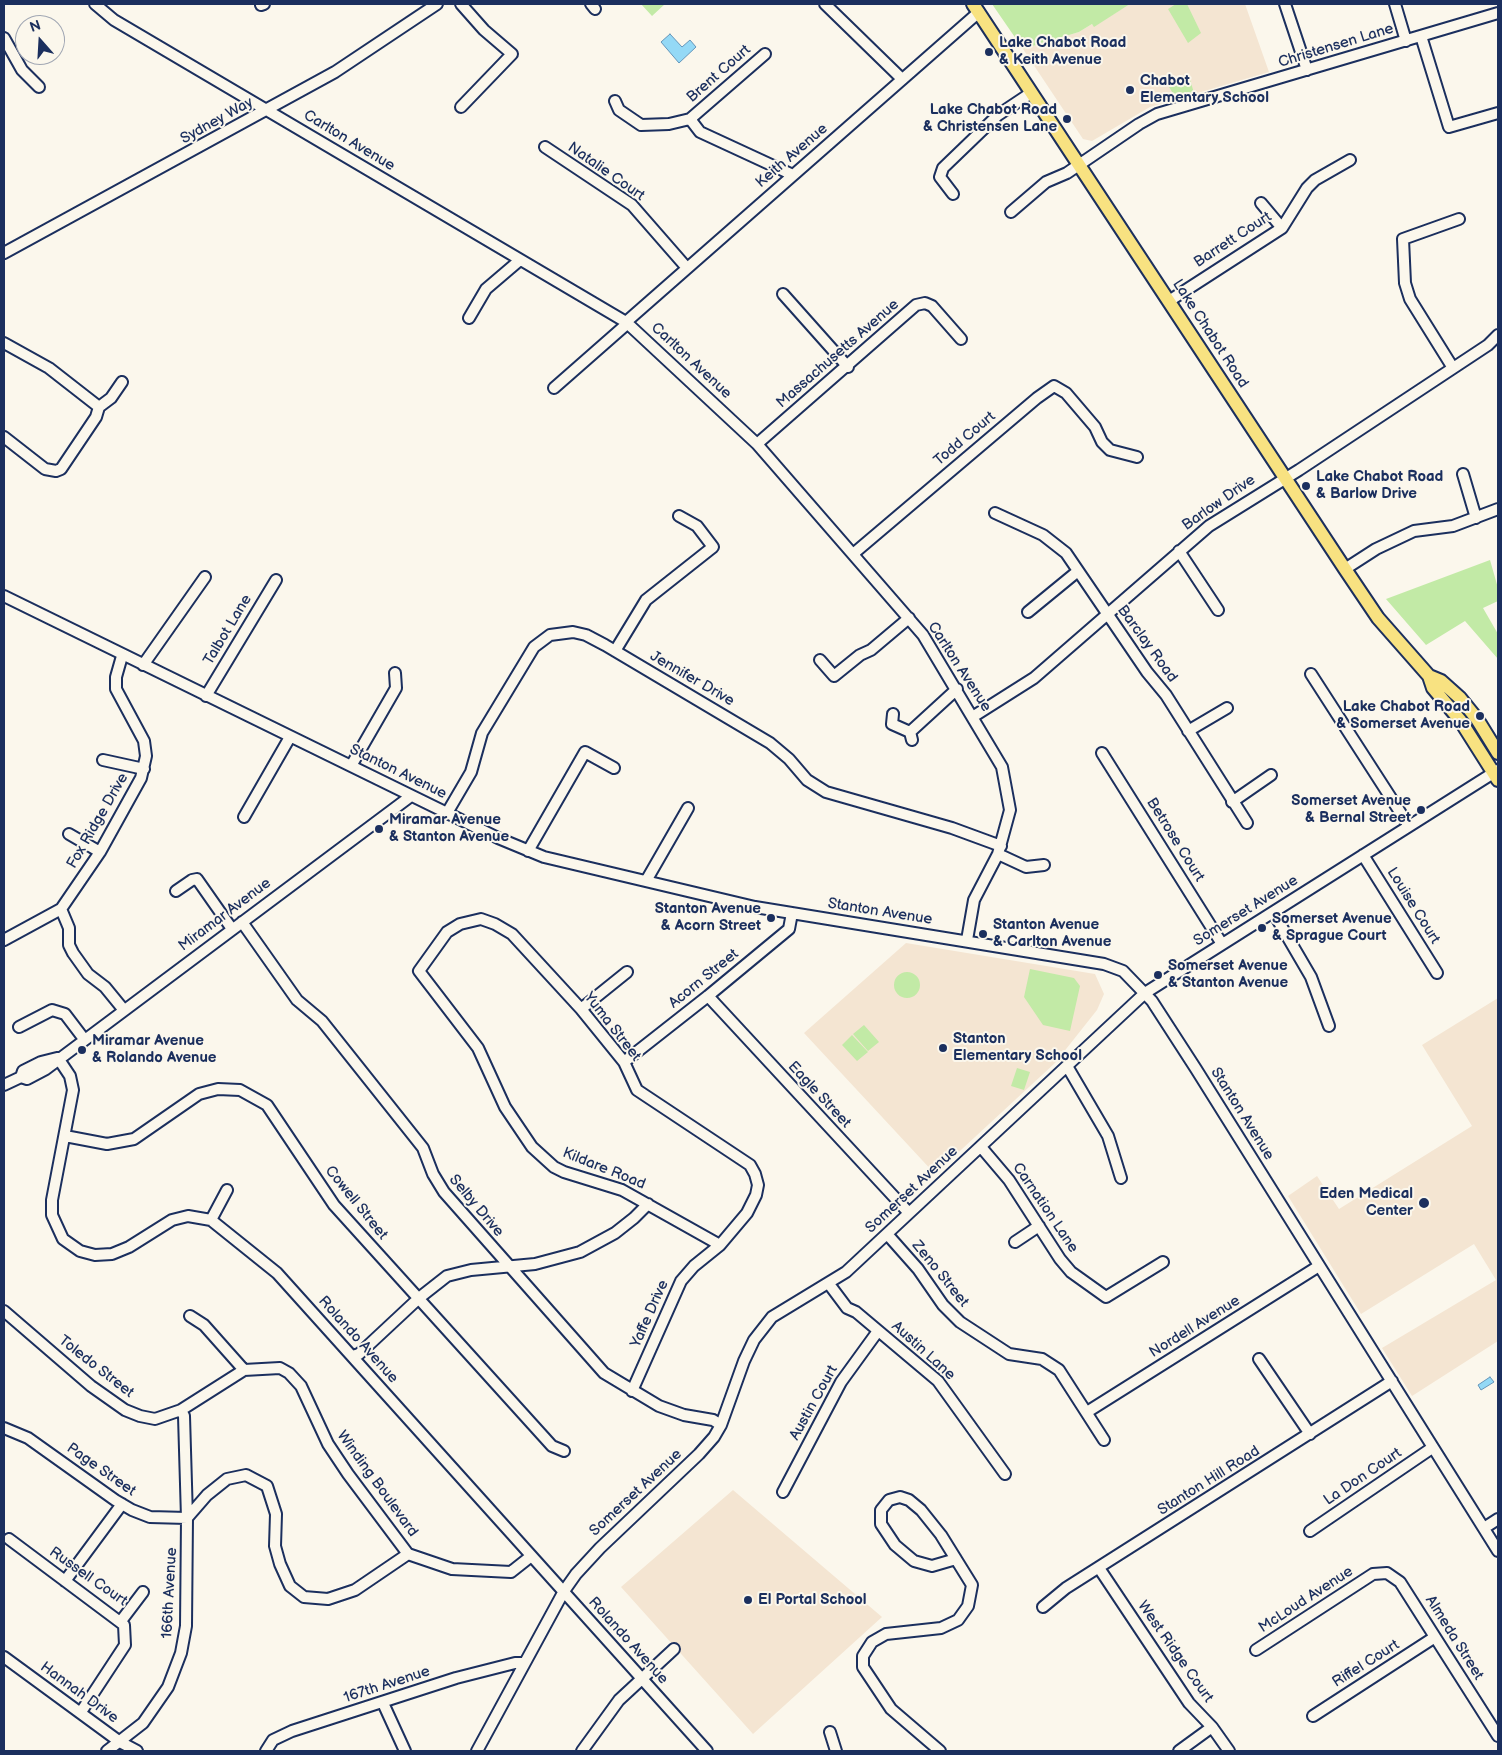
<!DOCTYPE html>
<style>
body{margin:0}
#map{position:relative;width:1502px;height:1755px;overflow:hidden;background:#fbf7ec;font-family:"Balsamiq Sans",sans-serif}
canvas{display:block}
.frame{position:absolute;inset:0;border:5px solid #1b2f5e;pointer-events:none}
.north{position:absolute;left:15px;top:15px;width:50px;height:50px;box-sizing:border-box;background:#fbf7ec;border:1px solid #a1a7b3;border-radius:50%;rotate:341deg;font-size:14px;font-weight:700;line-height:20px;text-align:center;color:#1b2f5e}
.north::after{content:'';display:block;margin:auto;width:18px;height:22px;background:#1b2f5e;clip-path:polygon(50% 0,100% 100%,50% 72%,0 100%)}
</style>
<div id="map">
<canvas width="1502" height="1755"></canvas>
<div class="frame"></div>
<div class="north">N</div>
</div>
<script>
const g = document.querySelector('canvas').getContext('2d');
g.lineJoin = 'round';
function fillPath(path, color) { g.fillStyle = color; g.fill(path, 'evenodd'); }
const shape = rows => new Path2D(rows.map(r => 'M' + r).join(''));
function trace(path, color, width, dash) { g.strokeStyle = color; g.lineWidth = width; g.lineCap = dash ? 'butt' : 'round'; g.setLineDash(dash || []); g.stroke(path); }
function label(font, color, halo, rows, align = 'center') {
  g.font = font + ' "Balsamiq Sans",sans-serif'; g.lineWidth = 4; g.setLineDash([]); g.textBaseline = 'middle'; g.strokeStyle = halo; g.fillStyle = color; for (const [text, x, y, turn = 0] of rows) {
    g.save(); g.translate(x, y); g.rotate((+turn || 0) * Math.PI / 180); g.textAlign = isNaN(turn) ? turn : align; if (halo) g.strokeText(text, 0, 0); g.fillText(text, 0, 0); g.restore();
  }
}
fillPath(shape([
 [1130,4,1245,4,1269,72,1150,107,1092,141,1083,139,1023,49,1079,32,1092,24,1094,26],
 [906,943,1095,974,1104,994,1097,1010,1055,1063,935,1174,804,1033],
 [1498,998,1498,1341,1412,1396,1382,1348,1496,1280,1474,1244,1361,1314,1288,1196,1317,1176,1339,1209,1472,1126,1422,1045],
 [733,1490,882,1617,753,1734,621,1587]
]), '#f4e5d2');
fillPath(shape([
 [641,4,665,4,652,16],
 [992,4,1130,4,1094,27,1092,24,1079,32,1023,49],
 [1176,4,1187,4,1201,33,1188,43,1168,9],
 [1189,76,1194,93,1176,98,1169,87],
 [1490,560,1498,588,1498,601,1483,608,1498,634,1498,659,1465,621,1426,645,1386,599],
 [1030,969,1074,978,1080,986,1070,1031,1043,1025,1024,997],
 '894 985a13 13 0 1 1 26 0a13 13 0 1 1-26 0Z',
 [864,1025,879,1042,868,1051,853,1034],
 [852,1035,868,1052,857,1061,842,1045],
 [1017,1068,1030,1072,1024,1090,1011,1086]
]), '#c2eaa6');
const water = shape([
 [670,34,682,47,690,40,696,47,679,63,661,42,670,34],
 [1490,1377,1494,1382,1481,1390,1478,1385,1490,1377]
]);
fillPath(water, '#94d9f6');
trace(water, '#6495b9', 1);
const minor = shape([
 [95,4,114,20,626,322,757,444,923,635,1002,767,1010,810,998,854,974,900,967,940],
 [591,4,595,9],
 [825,4,902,79],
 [1285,4,1307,70],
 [1395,4,1406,41],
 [261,5,264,4],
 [1421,36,1449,127,1498,113],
 [4,38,22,70,39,87],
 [615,101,619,110,641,125,669,124,690,119,765,54],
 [461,107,512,54,484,30,461,4],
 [690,119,700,132,793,175],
 [545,147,632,205,687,268],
 [953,194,940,177,943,168,998,115,1031,93],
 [1261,203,1282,228],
 [1011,212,1046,182,1067,173,1139,124,1157,114,1498,13],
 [4,253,335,72,437,4],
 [783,294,848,367],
 [1169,301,1282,228,1307,188,1315,180,1350,160],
 [469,318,486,289,520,260],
 [626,322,979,12],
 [4,343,49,368,99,407],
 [1453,368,1410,299,1405,283,1403,239,1459,219],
 [554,388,628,323],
 [4,437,45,469,56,471,61,469,96,417,99,407,111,398,122,382],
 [757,444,916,305,925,303,932,306,961,339],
 [1463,474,1476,518],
 [995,513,1043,535,1066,553,1147,672,1166,695,1247,823],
 [1179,551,1218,610],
 [853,554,1037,398,1054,386,1066,393,1095,427,1102,442,1110,450,1137,457],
 [1345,569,1376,549,1414,531,1453,526,1498,509],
 [4,596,498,838,544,857,755,907,1104,964,1123,971,1152,1001,1196,1069,1498,1551],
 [1028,612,1078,571],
 [615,651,646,600,713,547,697,526,679,516],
 [820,660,834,676,860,655,871,650,909,618],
 [143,665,205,577],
 [1311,674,1409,826],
 [206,696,276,580],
 [893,714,892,724,910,732,912,740],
 [974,716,1034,678,1209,526,1299,470,1488,345,1498,335],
 [1188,731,1227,708],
 [910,732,957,689],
 [1102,753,1222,944],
 [103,760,144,769],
 [351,766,396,688,395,673],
 [1232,802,1271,775],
 [447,813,471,772,482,733,534,647,550,635,573,632,586,635,605,645,770,743,789,759,807,780,826,792,952,828,1001,846],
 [244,817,290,737],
 [69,834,100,852],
 [528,851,585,752,614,768],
 [998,854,1026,867,1044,865],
 [1363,855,1437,973],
 [646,881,688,808],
 [176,891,192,880,197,879,232,929],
 [61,909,69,928,69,945,73,953,88,974,105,987,123,1009],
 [1273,912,1311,977,1329,1026],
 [242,922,297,1000,322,1021,423,1148,433,1174,444,1192,604,1373,659,1406,684,1415,713,1420,721,1425],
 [4,940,61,909,100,852,141,778,146,756,144,741,116,689,116,677,122,656],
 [708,996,909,1213],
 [581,1009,627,972],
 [19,1027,52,1010,65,1014,84,1039],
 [58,1058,70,1076,73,1090,52,1200,52,1215,63,1239,80,1251,95,1255,112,1254,129,1247,172,1220,188,1216,211,1220,277,1273,707,1751],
 [624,1062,708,996,789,929,792,913],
 [1067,1066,1108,1136,1121,1178],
 [21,1077,27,1079,46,1069,411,796],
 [4,1085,21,1077,23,1071,41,1062,57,1058],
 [65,1136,107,1144,134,1139,199,1094,218,1089,240,1090,267,1105,334,1205,552,1446,564,1451],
 [981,1147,1009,1180,1060,1259,1071,1272,1106,1297,1163,1262],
 [211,1220,227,1190],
 [887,1234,918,1269,943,1305,960,1322,1009,1354,1042,1359,1059,1370,1104,1440],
 [1015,1242,1039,1226],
 [829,1284,847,1308,856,1312,938,1381,1005,1474],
 [4,1311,91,1386,125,1410,140,1416,155,1419,181,1410,244,1370,280,1368,289,1373,301,1386,328,1444,348,1474,408,1554,452,1569,511,1572,530,1557],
 [190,1316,204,1325,244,1370],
 [352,1356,359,1354,419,1298,447,1276,471,1270,535,1264,580,1252,615,1233,634,1218,648,1204],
 [1259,1359,1310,1434],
 [632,1391,681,1281,694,1266,720,1245,747,1213,756,1195,758,1185,755,1174,750,1165,637,1090,624,1062,581,1009,512,934,495,924,481,919,460,924,447,932,419,971,478,1048,505,1107,532,1147,554,1167,564,1172,622,1190,720,1245],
 [1087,1412,1319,1266],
 [4,1428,28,1438,115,1500,132,1510,150,1517,187,1518,207,1495,227,1479,246,1475,267,1486,276,1514,275,1546,280,1564,290,1586,304,1597,328,1599,355,1590,408,1554],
 [783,1492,841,1382,878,1331],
 [1484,1528,1498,1519],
 [1310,1531,1432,1448],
 [9,1539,124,1625,125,1645,81,1712],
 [1099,1568,1189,1703,1212,1727,1229,1751],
 [65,1581,122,1504],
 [1043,1607,1066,1588,1392,1381],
 [121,1621,143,1592],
 [1256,1650,1373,1574,1387,1573,1400,1582,1498,1736],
 [4,1657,120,1742,137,1751],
 [383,1703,405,1751],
 [1313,1716,1435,1637],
 [830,1732,836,1751],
 [107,1751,143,1723,168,1687,181,1653,186,1626,187,1518,184,1416,181,1410],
 [266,1751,273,1740,292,1731,456,1678,515,1663,524,1663],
 [477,1751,564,1591,576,1574,600,1548,699,1454,714,1437,721,1425,744,1361,754,1340,772,1317,846,1272,1145,993,1498,770],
 [582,1751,619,1700,674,1649],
 [940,1751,891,1709,863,1667,863,1656,872,1642,886,1634,941,1628,958,1620,968,1606,972,1585,941,1535,921,1510,909,1500,900,1497,889,1500,881,1510,881,1524,895,1545,914,1561,932,1566,956,1559],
 [1179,1751,1212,1727]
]);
const major = shape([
 [973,4,1345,569,1378,618,1429,676,1433,688,1460,720,1498,780],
 [1429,676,1441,681,1460,698,1477,719,1498,753]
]);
trace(minor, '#1b2f5e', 14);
trace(major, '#1b2f5e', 16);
trace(minor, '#fbf7ec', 10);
trace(major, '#f8e281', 12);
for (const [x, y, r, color] of [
 [989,52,5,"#1b2f5e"],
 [1130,90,5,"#1b2f5e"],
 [1067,119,5,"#1b2f5e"],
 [1306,486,5,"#1b2f5e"],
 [1480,716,5,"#1b2f5e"],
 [1421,810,5,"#1b2f5e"],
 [379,829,5,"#1b2f5e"],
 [771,918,5,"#1b2f5e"],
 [1262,928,5,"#1b2f5e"],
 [983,934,5,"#1b2f5e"],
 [1158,975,5,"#1b2f5e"],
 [943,1048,5,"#1b2f5e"],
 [82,1050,5,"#1b2f5e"],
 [1424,1203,6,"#1b2f5e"],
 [748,1600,5,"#1b2f5e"]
]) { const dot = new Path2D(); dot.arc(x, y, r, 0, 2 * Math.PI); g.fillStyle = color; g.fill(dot); trace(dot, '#fbf7ec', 2); }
label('bold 15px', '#1b2f5e', '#fbf7ec', [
 ["Lake Chabot Road",999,43],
 ["& Keith Avenue",999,60],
 ["Chabot",1140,81],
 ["Elementary School",1140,98],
 ["Lake Chabot Road",1057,110,"right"],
 ["& Christensen Lane",1057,127,"right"],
 ["Lake Chabot Road",1316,477],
 ["& Barlow Drive",1316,494],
 ["Lake Chabot Road",1470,707,"right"],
 ["& Somerset Avenue",1470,724,"right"],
 ["Somerset Avenue",1411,801,"right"],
 ["& Bernal Street",1411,818,"right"],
 ["Miramar Avenue",389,820],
 ["& Stanton Avenue",389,837],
 ["Stanton Avenue",761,909,"right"],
 ["& Acorn Street",761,926,"right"],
 ["Somerset Avenue",1272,919],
 ["& Sprague Court",1272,936],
 ["Stanton Avenue",993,925],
 ["& Carlton Avenue",993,942],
 ["Somerset Avenue",1168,966],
 ["& Stanton Avenue",1168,983],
 ["Stanton",953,1039],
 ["Elementary School",953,1056],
 ["Miramar Avenue",92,1041],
 ["& Rolando Avenue",92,1058],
 ["Eden Medical",1413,1194,"right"],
 ["Center",1413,1211,"right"],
 ["El Portal School",758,1600]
], 'left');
label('15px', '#1b2f5e', '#fbf7ec', [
 ["Christensen Lane",1336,46,-17],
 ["Brent Court",719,74,-41],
 ["Sydney Way",217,121,-29],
 ["Carlton Avenue",349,141,31],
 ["Keith Avenue",792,156,-41],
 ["Natalie Court",606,172,35],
 ["Barrett Court",1233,240,-33],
 ["Lake Chabot Road",1210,334,57],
 ["Massachusetts Avenue",838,354,-41],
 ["Carlton Avenue",691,361,43],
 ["Todd Court",965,439,-40],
 ["Barlow Drive",1219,503,-35],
 ["Talbot Lane",228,630,-59],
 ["Barclay Road",1147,644,54],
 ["Carlton Avenue",959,667,57],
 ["Jennifer Drive",692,679,30],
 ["Stanton Avenue",398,772,26],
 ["Fox Ridge Drive",98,821,-60],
 ["Betrose Court",1175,840,58],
 ["Louise Court",1413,906,58],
 ["Somerset Avenue",1246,911,-32],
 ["Stanton Avenue",880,912,9],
 ["Miramar Avenue",225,915,-37],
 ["Acorn Street",704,979,-39],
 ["Yuma Street",612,1027,52],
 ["Eagle Street",819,1095,47],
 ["Stanton Avenue",1242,1114,58],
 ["Kildare Road",604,1169,22],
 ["Somerset Avenue",912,1190,-43],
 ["Cowell Street",356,1203,51],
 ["Selby Drive",476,1206,50],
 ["Carnation Lane",1045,1208,56],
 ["Zeno Street",940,1274,51],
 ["Yaffe Drive",650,1314,-66],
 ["Nordell Avenue",1195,1327,-32],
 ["Rolando Avenue",358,1340,48],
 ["Austin Lane",923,1351,42],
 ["Toledo Street",96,1367,38],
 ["Austin Court",814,1403,-61],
 ["Page Street",101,1470,35],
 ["La Don Court",1363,1477,-34],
 ["Stanton Hill Road",1209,1481,-32],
 ["Winding Boulevard",377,1484,54],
 ["Somerset Avenue",636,1493,-43],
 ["Russell Court",88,1577,35],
 ["166th Avenue",170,1593,-87],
 ["McLoud Avenue",1306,1600,-33],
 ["Almeda Street",1454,1638,58],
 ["Rolando Avenue",628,1641,48],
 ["West Ridge Court",1175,1652,55],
 ["Riffel Court",1366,1664,-32],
 ["167th Avenue",387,1685,-18],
 ["Hannah Drive",79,1693,36]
]);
</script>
